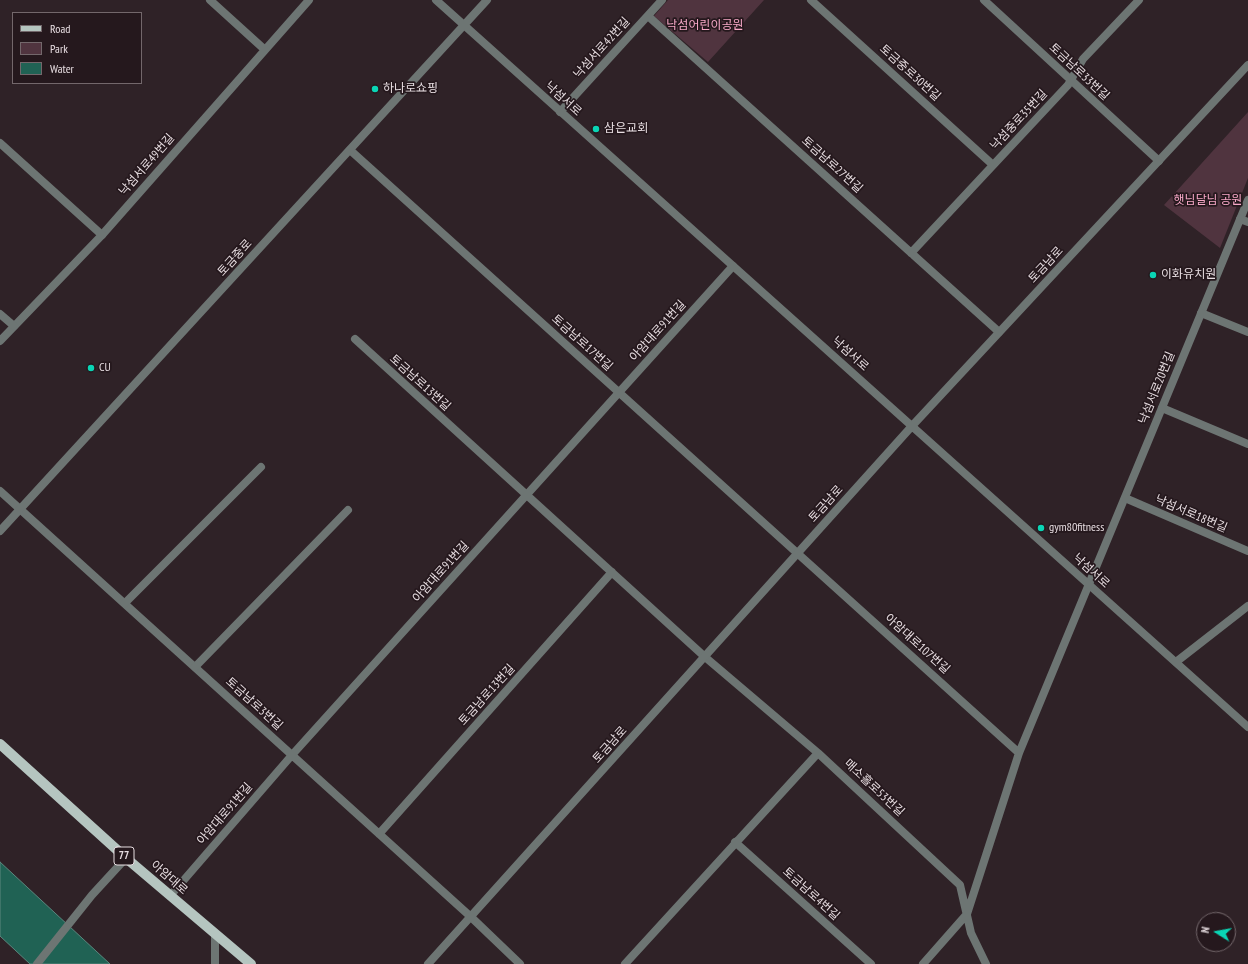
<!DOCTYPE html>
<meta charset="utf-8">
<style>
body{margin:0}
#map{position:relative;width:1248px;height:964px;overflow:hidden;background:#2f2227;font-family:"PT Sans Narrow",sans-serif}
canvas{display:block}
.legend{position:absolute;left:12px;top:12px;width:130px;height:72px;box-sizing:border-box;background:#25181d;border:1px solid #73676b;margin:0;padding:5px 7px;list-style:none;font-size:12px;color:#e7dde1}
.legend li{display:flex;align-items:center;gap:8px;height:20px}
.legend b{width:20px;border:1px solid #73676b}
.north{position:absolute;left:1196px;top:912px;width:40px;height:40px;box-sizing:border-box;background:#25181d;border:1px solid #73676b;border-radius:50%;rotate:281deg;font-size:11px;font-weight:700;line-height:16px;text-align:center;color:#e7dde1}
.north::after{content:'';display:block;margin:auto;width:14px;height:18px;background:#0ad5b5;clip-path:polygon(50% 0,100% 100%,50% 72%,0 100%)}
</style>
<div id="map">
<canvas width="1248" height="964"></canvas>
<ul class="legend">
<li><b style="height:5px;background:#b5c5c0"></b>Road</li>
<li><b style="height:11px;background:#50343f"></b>Park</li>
<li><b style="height:11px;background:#206254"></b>Water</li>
</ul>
<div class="north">N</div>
</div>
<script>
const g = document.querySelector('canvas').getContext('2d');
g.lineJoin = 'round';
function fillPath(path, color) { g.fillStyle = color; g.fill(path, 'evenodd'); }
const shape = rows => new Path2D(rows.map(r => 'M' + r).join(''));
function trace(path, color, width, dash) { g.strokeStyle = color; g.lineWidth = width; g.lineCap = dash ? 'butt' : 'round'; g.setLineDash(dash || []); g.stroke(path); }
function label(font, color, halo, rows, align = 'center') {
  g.font = font + ' "PT Sans Narrow","Noto Sans KR",sans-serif'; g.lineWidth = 3.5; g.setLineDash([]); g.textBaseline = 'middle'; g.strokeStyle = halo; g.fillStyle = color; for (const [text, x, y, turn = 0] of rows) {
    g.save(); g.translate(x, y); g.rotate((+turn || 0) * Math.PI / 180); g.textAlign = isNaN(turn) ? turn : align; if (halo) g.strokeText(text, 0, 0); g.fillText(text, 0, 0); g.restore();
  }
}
fillPath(shape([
 [668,0,764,0,708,62,654,16],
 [1248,112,1248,178,1220,248,1164,205]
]), '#50343f');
const water = shape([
 [0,862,110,964,30,964,0,936,0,862]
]);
fillPath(water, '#206254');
trace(water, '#5c877e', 1);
trace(shape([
 [210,0,264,49],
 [811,0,993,165],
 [984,0,1159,161],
 [648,16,999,332],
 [560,112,662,0],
 [350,150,1019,753],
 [911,253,1068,85,1083,59,1139,0],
 [355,339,705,657,818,753,960,885,971,933,986,964],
 [0,341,102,235,309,0],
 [0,491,471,917,520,964],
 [379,834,612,572],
 [735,842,871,964],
 [170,896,292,755,733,266],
 [37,964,92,895,126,858],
 [625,964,818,753],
 [923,964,967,914,1019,753,1248,200]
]), '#6d7573', 8);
trace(shape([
 [0,143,102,235],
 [1240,219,1248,222],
 [1201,313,1248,332],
 [0,314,14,326],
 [1162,408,1248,444],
 [1125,498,1248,551],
 [125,603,261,467],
 [1176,662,1248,606],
 [195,667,348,510],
 [215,964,215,935]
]), '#6d7573', 8);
trace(shape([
 [436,0,1248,727],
 [0,531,487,0],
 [428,964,912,426,1248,65]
]), '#6d7573', 8);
trace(shape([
 [0,744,126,858,251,964]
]), '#b5c5c0', 10);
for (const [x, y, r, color] of [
 [375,89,4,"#0ad5b5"],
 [596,129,4,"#0ad5b5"],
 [1153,275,4,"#0ad5b5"],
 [91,368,4,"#0ad5b5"],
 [1041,528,4,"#0ad5b5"]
]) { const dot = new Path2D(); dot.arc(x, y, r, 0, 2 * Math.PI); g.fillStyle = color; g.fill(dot); trace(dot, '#25181d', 1.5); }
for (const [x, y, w] of [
 [124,856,20]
]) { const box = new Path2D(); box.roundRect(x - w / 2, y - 9, w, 18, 3); g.fillStyle = '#25181d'; g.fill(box); trace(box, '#e7dde1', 1); }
label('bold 11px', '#e7dde1', null, [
 ["77",124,856]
]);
label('12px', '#f7a8c7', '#25181d', [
 ["낙섬어린이공원",705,26],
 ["햇님달님 공원",1208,201]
]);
label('12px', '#e7dde1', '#25181d', [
 ["낙섬서로42번길",602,48,-48],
 ["토금남로33번길",1079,72,43],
 ["토금중로30번길",910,73,42],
 ["낙섬서로",563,99,42],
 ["낙섬중로35번길",1019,120,-47],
 ["낙섬서로49번길",147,165,-49],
 ["토금남로27번길",832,165,42],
 ["토금중로",235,258,-48],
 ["토금남로",1046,265,-47],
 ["아암대로91번길",658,331,-48],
 ["토금남로17번길",582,343,42],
 ["낙섬서로",850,354,42],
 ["토금남로13번길",420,383,42],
 ["낙섬서로20번길",1157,388,-68],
 ["토금남로",826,504,-48],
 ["낙섬서로18번길",1191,514,23],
 ["낙섬서로",1091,571,42],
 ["아암대로91번길",441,572,-48],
 ["아암대로107번길",917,644,42],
 ["토금남로13번길",487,695,-48],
 ["토금남로3번길",254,704,42],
 ["토금남로",610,745,-48],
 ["매소홀로53번길",874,788,43],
 ["아암대로91번길",225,814,-49],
 ["아암대로",169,878,41],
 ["토금남로4번길",811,894,42]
]);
label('12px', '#e7dde1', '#25181d', [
 ["하나로쇼핑",383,89],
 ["삼은교회",604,129],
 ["이화유치원",1161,275],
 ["CU",99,368],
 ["gym80fitness",1049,528]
], 'left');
</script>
